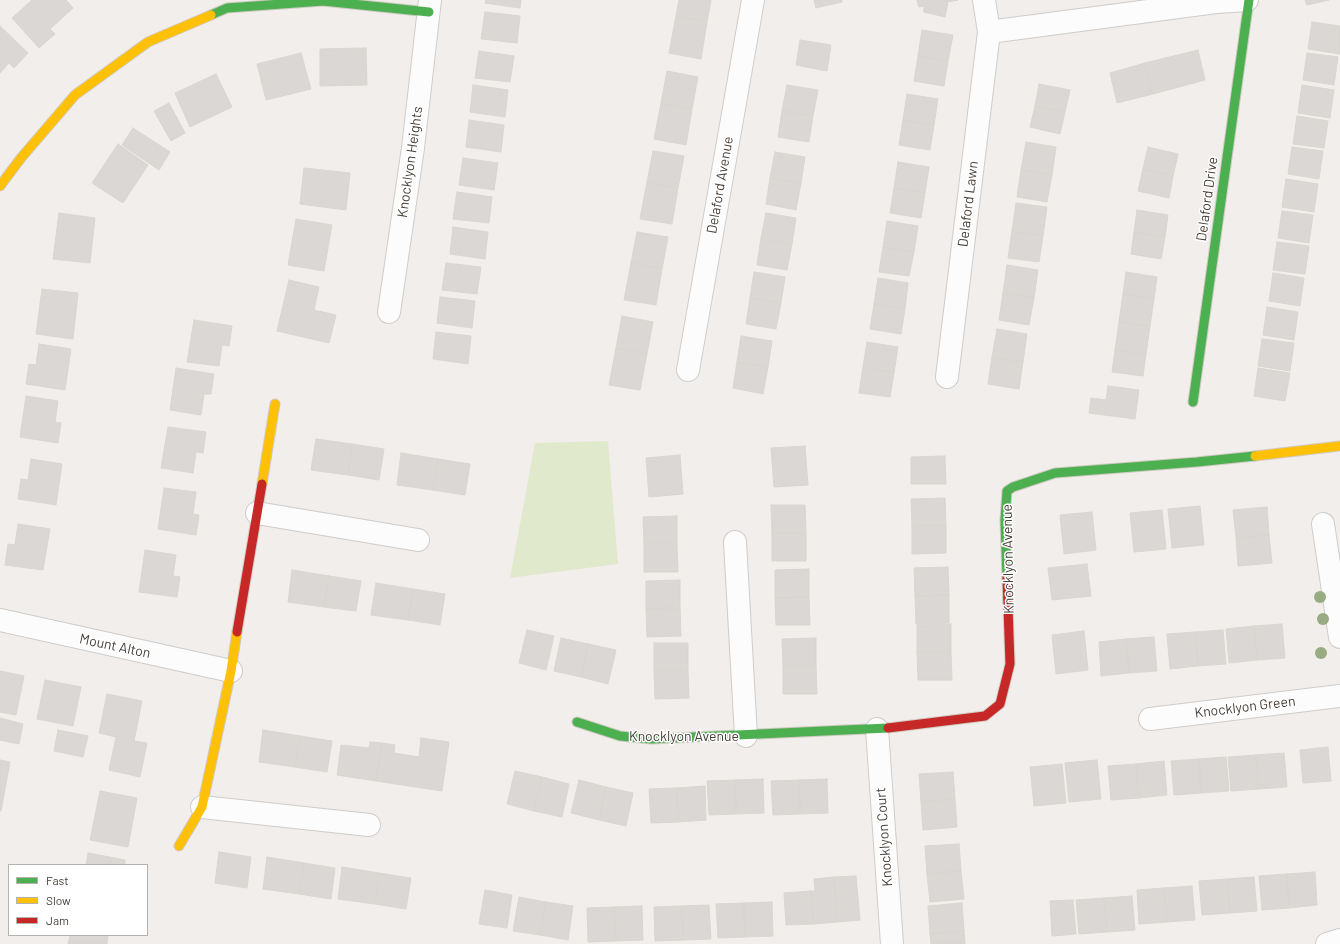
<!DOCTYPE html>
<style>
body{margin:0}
#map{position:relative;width:1340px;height:944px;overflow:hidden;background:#f1eeeb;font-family:Barlow,sans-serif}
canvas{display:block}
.legend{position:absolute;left:8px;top:864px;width:140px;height:72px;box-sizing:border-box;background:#fff;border:1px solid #b5b2af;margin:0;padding:5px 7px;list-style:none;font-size:12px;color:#473f38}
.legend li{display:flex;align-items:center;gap:8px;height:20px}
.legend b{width:20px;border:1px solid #b5b2af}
</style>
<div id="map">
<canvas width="1340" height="944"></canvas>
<ul class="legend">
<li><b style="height:5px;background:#4caf50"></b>Fast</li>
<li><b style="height:5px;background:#ffc107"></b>Slow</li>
<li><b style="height:5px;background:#c62828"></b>Jam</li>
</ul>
</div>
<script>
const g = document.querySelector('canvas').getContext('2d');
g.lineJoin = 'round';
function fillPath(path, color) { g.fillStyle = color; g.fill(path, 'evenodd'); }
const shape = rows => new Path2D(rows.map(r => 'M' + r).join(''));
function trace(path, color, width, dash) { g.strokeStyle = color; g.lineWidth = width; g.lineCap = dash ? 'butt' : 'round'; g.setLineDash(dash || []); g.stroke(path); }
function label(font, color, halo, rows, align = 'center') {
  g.font = font + ' Barlow,sans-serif'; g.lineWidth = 3; g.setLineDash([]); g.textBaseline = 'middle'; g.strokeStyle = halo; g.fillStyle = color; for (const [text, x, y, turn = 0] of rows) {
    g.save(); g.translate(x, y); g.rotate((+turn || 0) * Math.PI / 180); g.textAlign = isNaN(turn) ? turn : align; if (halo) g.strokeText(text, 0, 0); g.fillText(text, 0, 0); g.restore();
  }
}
fillPath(shape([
 [608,441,618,564,510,578,535,443]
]), '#e1e9cd');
const building = shape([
 [32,0,66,0,73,8,50,29,55,34,39,48,12,18,32,0],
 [486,0,521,0,520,8,485,3,486,0],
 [679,0,711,0,707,22,676,16,679,0],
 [814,0,842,0,842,2,816,8,814,0],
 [917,0,958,0,948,2,945,17,924,12,924,6,919,7,917,0],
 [1305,0,1329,0,1307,5,1305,0],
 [485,12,520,16,517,43,481,39,485,12],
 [676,16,707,22,701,59,669,53,676,16],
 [1312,22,1340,26,1340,54,1308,49,1312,22],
 [0,26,28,53,14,68,9,63,0,73,0,26],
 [922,30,953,35,948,61,918,56,922,30],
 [800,40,831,45,827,71,796,65,800,40],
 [366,48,367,85,320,86,320,49,366,48],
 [1198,50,1205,80,1153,94,1145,63,1198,50],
 [479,51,514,56,510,82,475,78,479,51],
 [301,53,311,89,266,100,257,64,301,53],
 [1307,53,1338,57,1334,85,1303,80,1307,53],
 [918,56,948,61,944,86,914,81,918,56],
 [1145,63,1153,94,1117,103,1110,73,1145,63],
 [667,71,698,77,692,109,661,103,667,71],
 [216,74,232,107,190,127,175,93,216,74],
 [1039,84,1070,90,1065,112,1035,106,1039,84],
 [473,85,508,90,505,117,470,112,473,85],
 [787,85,818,90,813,116,782,111,787,85],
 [1302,85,1334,90,1330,118,1298,113,1302,85],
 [907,94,938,99,934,125,903,120,907,94],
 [169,103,185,133,171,141,154,111,169,103],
 [661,103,692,109,686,145,654,139,661,103],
 [1035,106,1065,112,1060,134,1030,127,1035,106],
 [782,111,813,116,809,142,778,137,782,111],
 [1297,116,1328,121,1324,148,1293,144,1297,116],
 [469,120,504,125,501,152,466,147,469,120],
 [903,120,934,125,930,150,899,145,903,120],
 [133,128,170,152,159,170,122,145,133,128],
 [1026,142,1056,147,1052,175,1021,170,1026,142],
 [118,144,148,165,123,203,92,183,118,144],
 [1148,147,1178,154,1173,176,1143,169,1148,147],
 [1292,147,1323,151,1319,179,1288,174,1292,147],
 [653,151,684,156,678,188,647,182,653,151],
 [775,152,805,157,801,183,770,178,775,152],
 [463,158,498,163,494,190,459,185,463,158],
 [898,162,929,167,925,193,894,188,898,162],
 [304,168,350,173,346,210,300,204,304,168],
 [1143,169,1173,176,1169,198,1138,191,1143,169],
 [1021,170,1052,175,1047,202,1017,197,1021,170],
 [770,178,801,183,796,210,766,204,770,178],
 [1286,179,1318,184,1314,212,1282,207,1286,179],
 [647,182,678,188,672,224,640,219,647,182],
 [894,188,925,193,921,218,890,213,894,188],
 [457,192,492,197,489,223,453,219,457,192],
 [1016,203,1047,207,1043,236,1012,231,1016,203],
 [1137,210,1168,215,1165,237,1134,232,1137,210],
 [1282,211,1313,215,1309,243,1278,238,1282,211],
 [59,213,95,218,90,263,53,259,59,213],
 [766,213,796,218,792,244,761,238,766,213],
 [296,219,332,225,324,271,288,265,296,219],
 [887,221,918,226,914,252,883,247,887,221],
 [453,227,488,232,485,259,450,254,453,227],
 [1012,231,1043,236,1039,262,1008,258,1012,231],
 [637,232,668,237,662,269,631,263,637,232],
 [1134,232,1165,237,1161,259,1131,254,1134,232],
 [761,238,792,244,787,270,757,265,761,238],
 [1277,242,1309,246,1305,274,1273,270,1277,242],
 [883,247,914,252,909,276,879,272,883,247],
 [446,263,481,267,477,294,442,290,446,263],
 [631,263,662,269,656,305,624,300,631,263],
 [1007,265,1038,270,1034,298,1003,293,1007,265],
 [754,272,785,277,781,303,750,298,754,272],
 [1126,272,1157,277,1154,299,1123,294,1126,272],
 [1273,273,1304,278,1300,306,1269,301,1273,273],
 [878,278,908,283,905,309,874,304,878,278],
 [289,280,319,287,314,310,336,315,329,343,277,331,289,280],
 [42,289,78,293,73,339,36,334,42,289],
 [1003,293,1034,298,1029,325,999,320,1003,293],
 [1123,294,1154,299,1150,326,1119,322,1123,294],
 [440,297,475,301,472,328,437,323,440,297],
 [750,298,781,303,776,329,746,324,750,298],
 [874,304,905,309,901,334,870,329,874,304],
 [1267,307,1298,312,1294,340,1263,335,1267,307],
 [622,316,653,322,647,354,616,348,622,316],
 [194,320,232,326,229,346,222,345,219,366,187,362,194,320],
 [1119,322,1150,326,1146,354,1115,350,1119,322],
 [997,329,1027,334,1023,362,992,357,997,329],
 [436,332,471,336,468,364,433,359,436,332],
 [741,336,772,341,768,367,737,362,741,336],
 [1262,339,1294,343,1290,371,1258,366,1262,339],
 [867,342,898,347,894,373,863,367,867,342],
 [39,344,71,349,65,390,26,384,29,364,36,365,39,344],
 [616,348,647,354,640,390,609,385,616,348],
 [1115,350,1146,354,1143,376,1112,372,1115,350],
 [992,357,1023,362,1019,389,988,384,992,357],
 [737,362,768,367,763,394,733,388,737,362],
 [863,367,894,373,890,397,859,393,863,367],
 [176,368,214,374,211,394,204,394,201,415,170,410,176,368],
 [1258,368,1290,373,1285,401,1254,396,1258,368],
 [1108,386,1139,390,1135,419,1089,413,1091,398,1106,400,1108,386],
 [26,396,58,401,55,422,61,423,58,443,20,437,26,396],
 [168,427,206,432,203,453,196,452,193,473,161,468,168,427],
 [316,439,352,444,348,475,311,470,316,439],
 [352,444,384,449,379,480,348,475,352,444],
 [805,446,808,485,774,487,771,448,805,446],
 [401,453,438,459,433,490,397,485,401,453],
 [680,455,683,494,649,497,646,458,680,455],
 [945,456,946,484,911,484,911,457,945,456],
 [31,459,62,464,56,505,18,499,21,479,28,480,31,459],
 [438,459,470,464,465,495,433,490,438,459],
 [164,488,196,492,193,514,199,515,196,535,158,529,164,488],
 [945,498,946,526,912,526,911,499,945,498],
 [771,505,805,505,806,533,772,533,771,505],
 [1200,506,1204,545,1172,548,1168,509,1200,506],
 [1267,507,1269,535,1236,538,1233,510,1267,507],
 [1162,510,1166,549,1134,552,1130,513,1162,510],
 [1092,512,1096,550,1064,554,1060,515,1092,512],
 [677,516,677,544,644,544,643,517,677,516],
 [18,524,50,529,43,570,5,565,8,544,15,545,18,524],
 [912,526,946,526,946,553,912,554,912,526],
 [772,533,806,533,806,561,772,561,772,533],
 [1269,535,1272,563,1238,566,1236,538,1269,535],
 [644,544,677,544,678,572,644,572,644,544],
 [145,550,176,555,173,576,180,577,177,597,139,592,145,550],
 [1087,564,1091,596,1052,600,1048,568,1087,564],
 [948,567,949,595,915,596,914,568,948,567],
 [809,569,809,597,775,598,775,570,809,569],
 [292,570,329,576,324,607,288,602,292,570],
 [329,576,361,581,356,611,324,607,329,576],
 [680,580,680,608,646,609,646,581,680,580],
 [376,583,413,589,408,620,371,615,376,583],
 [413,589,445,594,440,625,408,620,413,589],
 [949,595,949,623,916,624,915,596,949,595],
 [809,597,810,625,776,625,775,598,809,597],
 [680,608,681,636,647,637,646,609,680,608],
 [951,624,951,652,917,652,917,625,951,624],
 [1282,624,1285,658,1257,660,1254,626,1282,624],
 [1254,626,1257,660,1229,663,1226,629,1254,626],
 [527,630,554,636,546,670,519,663,527,630],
 [1223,630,1226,664,1198,666,1195,632,1223,630],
 [1084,631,1088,670,1056,674,1052,635,1084,631],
 [1195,632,1198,666,1170,669,1167,634,1195,632],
 [1154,637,1157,671,1129,673,1126,639,1154,637],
 [561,638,588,644,581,677,554,671,561,638],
 [816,638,816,666,783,666,782,639,816,638],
 [1126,639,1129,673,1101,676,1099,642,1126,639],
 [654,643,688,643,688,671,654,671,654,643],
 [588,644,616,650,608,684,581,677,588,644],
 [917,652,951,652,952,680,918,680,917,652],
 [783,666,816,666,817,694,783,694,783,666],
 [0,671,24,676,16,715,0,712,0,671],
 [654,671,688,671,689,698,655,699,654,671],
 [45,680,81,687,73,726,37,719,45,680],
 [107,694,142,701,134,741,147,743,140,777,109,770,116,737,99,733,107,694],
 [0,718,23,724,19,744,0,740,0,718],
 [58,730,88,736,83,757,54,751,58,730],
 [263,730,300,736,295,767,259,762,263,730],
 [300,736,332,741,327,772,295,767,300,736],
 [421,738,449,742,442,791,376,781,382,743,395,745,394,753,419,757,421,738],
 [370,742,382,743,376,781,337,775,341,745,369,748,370,742],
 [1328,747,1331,781,1303,783,1300,750,1328,747],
 [1284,753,1287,787,1259,789,1256,755,1284,753],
 [1256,755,1259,789,1231,791,1228,757,1256,755],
 [1226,757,1229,791,1201,793,1199,759,1226,757],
 [1199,759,1201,793,1174,795,1171,761,1199,759],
 [0,760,10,762,1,811,0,811,0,760],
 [1097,760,1101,799,1069,802,1065,763,1097,760],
 [1164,761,1167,795,1139,798,1136,764,1164,761],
 [1062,764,1066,803,1034,806,1030,767,1062,764],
 [1136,764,1139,798,1111,800,1108,766,1136,764],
 [515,771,542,777,534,811,507,804,515,771],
 [953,772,955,799,921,802,919,774,953,772],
 [542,777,569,784,562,817,534,811,542,777],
 [763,779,764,813,736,814,735,780,763,779],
 [827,779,828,813,800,814,799,780,827,779],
 [579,780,606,787,599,820,571,813,579,780],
 [735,780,736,814,709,815,707,781,735,780],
 [799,780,800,814,773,815,771,781,799,780],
 [705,786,706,820,678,822,677,788,705,786],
 [606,787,633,793,626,826,599,820,606,787],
 [677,788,678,822,651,823,649,789,677,788],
 [100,791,137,798,128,847,90,840,100,791],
 [955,799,957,827,923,830,921,802,955,799],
 [959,844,961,871,927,874,925,846,959,844],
 [219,852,251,857,247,888,215,883,219,852],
 [88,853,125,860,125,865,86,865,88,853],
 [267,857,304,863,299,894,263,889,267,857],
 [304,863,335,868,331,899,299,894,304,863],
 [342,867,379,873,375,904,338,899,342,867],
 [961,871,964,899,930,902,927,874,961,871],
 [1315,872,1317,905,1289,908,1287,874,1315,872],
 [379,873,411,878,406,909,375,904,379,873],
 [1287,874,1289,908,1262,910,1259,876,1287,874],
 [856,876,860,920,837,922,834,877,856,876],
 [834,877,837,922,814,924,811,891,815,891,814,879,834,877],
 [1254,877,1257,911,1230,913,1227,879,1254,877],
 [1227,879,1230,913,1202,915,1199,881,1227,879],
 [1192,886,1195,920,1167,922,1164,888,1192,886],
 [1164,888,1167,922,1139,924,1137,890,1164,888],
 [485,890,512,895,507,928,479,924,485,890],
 [811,891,814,924,786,925,784,893,811,891],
 [1132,896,1135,930,1107,932,1104,898,1132,896],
 [519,897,546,902,540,935,513,931,519,897],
 [1104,898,1107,932,1079,934,1076,900,1104,898],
 [1073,900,1076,934,1052,936,1050,901,1073,900],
 [546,902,573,906,568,940,540,935,546,902],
 [772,902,773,936,745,937,744,903,772,902],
 [744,903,745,937,718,938,716,904,744,903],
 [962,903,964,931,930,934,928,906,962,903],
 [709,905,711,939,683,940,682,906,709,905],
 [642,906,643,940,616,941,614,907,642,906],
 [682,906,683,940,655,941,654,907,682,906],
 [614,907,616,941,588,942,587,908,614,907],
 [964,931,965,944,931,944,930,934,964,931],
 [70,935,108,935,107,944,68,944,70,935]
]);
fillPath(building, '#dad7d4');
trace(building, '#d9d5d1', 1);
const street = shape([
 [984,0,989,32,1216,2,1247,0],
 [389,312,413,148,430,0],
 [688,370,753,0],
 [947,377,989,32],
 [257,513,418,540],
 [1323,524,1340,637],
 [735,542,746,736],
 [0,620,231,671],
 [1150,719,1340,696],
 [877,729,892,944],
 [202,807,369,825],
 [1327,944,1340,940]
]);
const fast = shape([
 [211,15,227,8,323,1,429,12],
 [1193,402,1249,0],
 [1007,578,1005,520,1007,491,1013,487,1055,473,1197,462,1255,456],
 [577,722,620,736,651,739,888,728]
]);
const slow = shape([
 [0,186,21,158,75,95,148,42,211,15],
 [1255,456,1340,446],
 [262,484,275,404],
 [179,846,202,807,231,671,237,632]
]);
const jam = shape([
 [237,632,262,484],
 [888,728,985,716,1000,704,1010,664,1007,578]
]);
trace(street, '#cfccc9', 24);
trace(fast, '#d0cac2', 11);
trace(slow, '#d0cac2', 11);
trace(jam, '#d0cac2', 11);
trace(street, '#fdfcfc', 22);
trace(fast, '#4caf50', 9);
trace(slow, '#ffc107', 9);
trace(jam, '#c62828', 9);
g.fillStyle = '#98ab83';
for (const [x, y] of [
 [1320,597],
 [1323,619],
 [1321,653]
]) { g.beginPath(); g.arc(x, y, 6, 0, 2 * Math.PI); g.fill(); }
label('14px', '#473f38', '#fff', [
 ["Knocklyon Heights",410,162,-82],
 ["Delaford Avenue",720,185,-80],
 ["Delaford Drive",1207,199,-82],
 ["Delaford Lawn",968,204,-83],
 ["Knocklyon Avenue",1008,559,-91],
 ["Mount Alton",115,646,12],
 ["Knocklyon Green",1245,707,-7],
 ["Knocklyon Avenue",684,736],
 ["Knocklyon Court",884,837,-94]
]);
</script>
